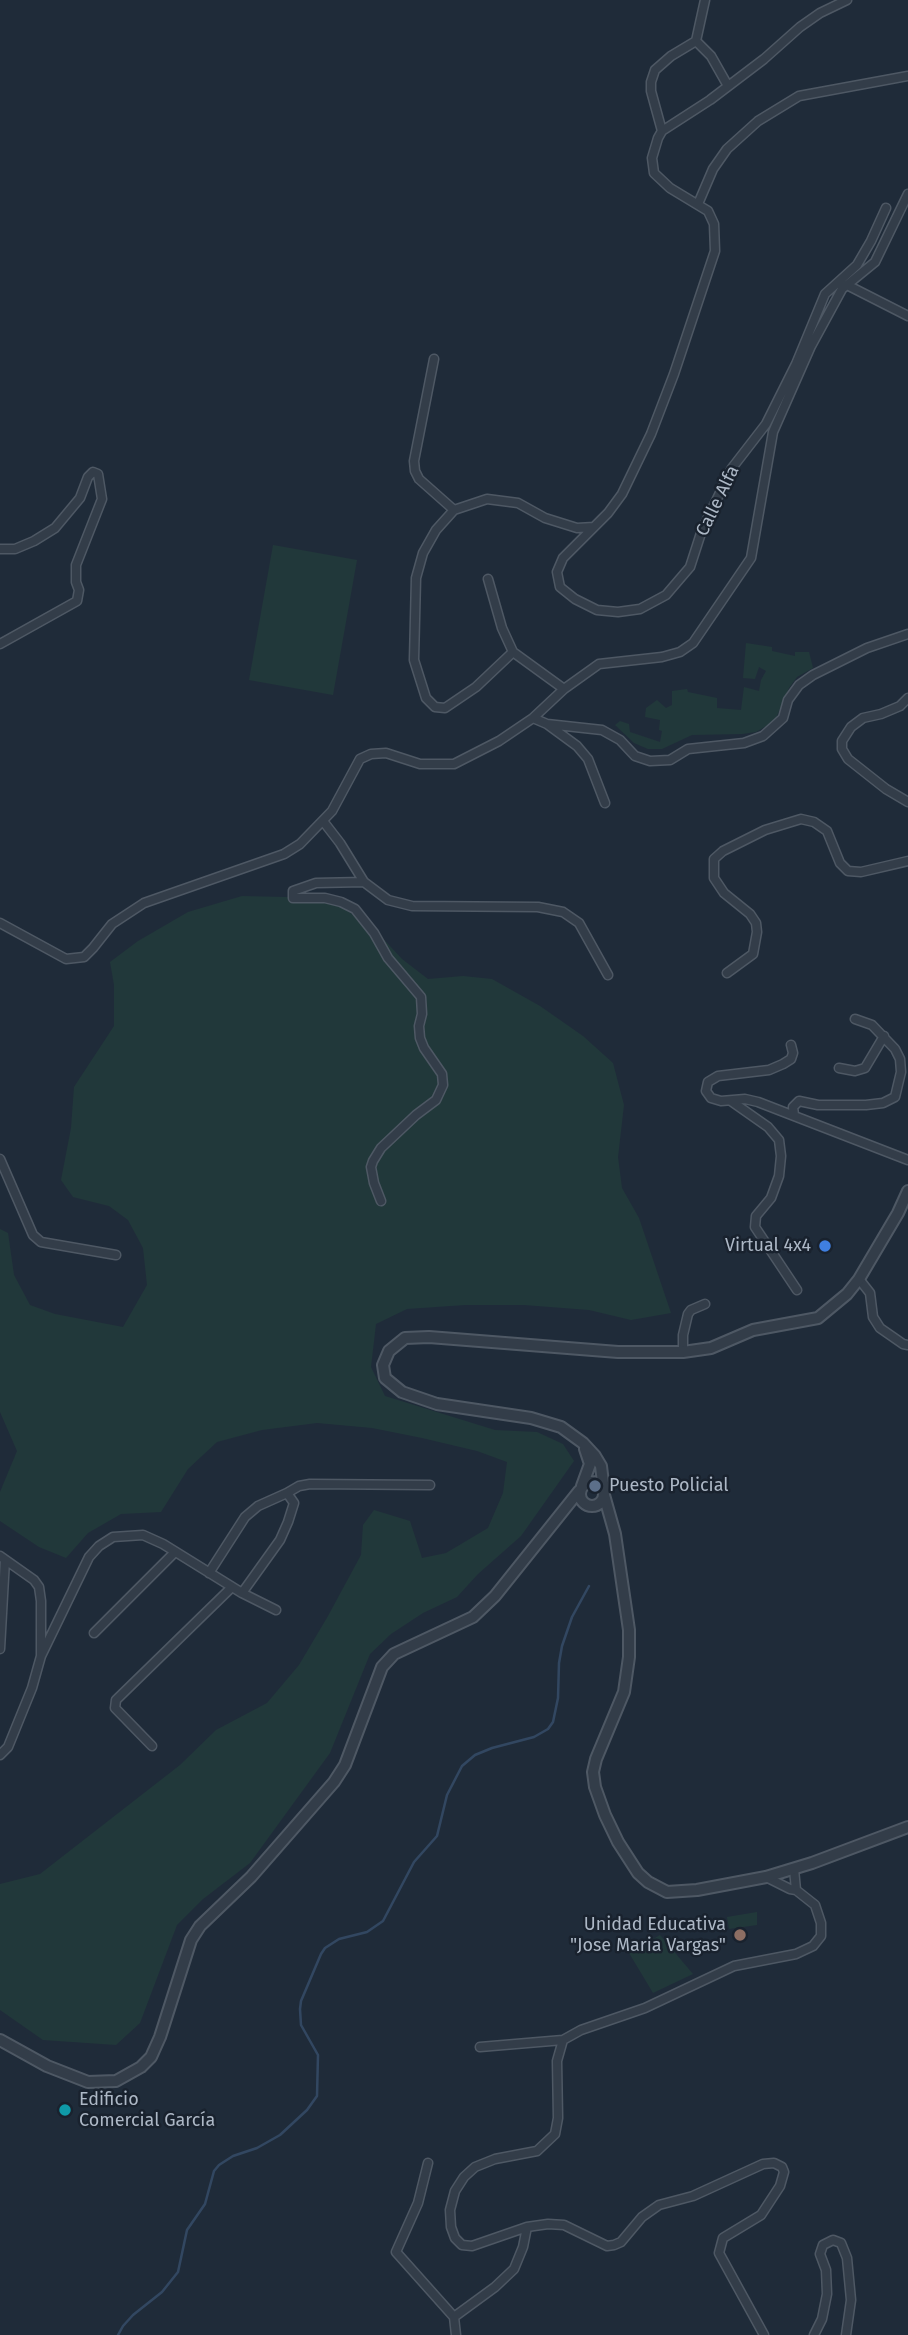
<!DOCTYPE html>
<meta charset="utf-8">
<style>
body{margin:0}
canvas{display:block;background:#1f2b39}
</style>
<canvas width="908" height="2335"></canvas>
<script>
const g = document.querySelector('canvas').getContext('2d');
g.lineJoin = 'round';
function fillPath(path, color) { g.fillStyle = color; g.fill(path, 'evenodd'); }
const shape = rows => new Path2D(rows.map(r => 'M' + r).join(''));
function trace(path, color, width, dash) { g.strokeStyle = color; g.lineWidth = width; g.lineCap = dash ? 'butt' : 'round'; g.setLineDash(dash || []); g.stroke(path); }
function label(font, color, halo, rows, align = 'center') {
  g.font = font + ' "Fira Sans",sans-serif'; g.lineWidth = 5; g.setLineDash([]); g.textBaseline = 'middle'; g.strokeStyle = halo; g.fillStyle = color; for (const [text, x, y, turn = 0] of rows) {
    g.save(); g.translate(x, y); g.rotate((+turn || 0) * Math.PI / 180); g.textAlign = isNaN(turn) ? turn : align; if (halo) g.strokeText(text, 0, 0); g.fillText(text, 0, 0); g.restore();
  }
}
fillPath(shape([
 [273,545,357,560,333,695,249,680],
 [746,643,772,647,772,651,795,656,795,652,809,652,813,668,797,677,789,688,776,718,768,725,756,732,742,734,692,735,662,749,648,749,634,743,615,725,620,721,629,724,630,732,660,742,662,731,659,730,660,720,645,717,646,708,657,700,666,708,672,705,672,691,687,689,688,692,717,698,717,708,741,710,744,687,759,691,761,680,766,671,759,667,755,679,743,678],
 [242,896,329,898,376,931,402,959,428,979,463,976,492,979,540,1006,583,1036,613,1063,624,1105,618,1157,622,1188,639,1218,671,1313,631,1320,589,1310,524,1305,465,1305,407,1309,376,1324,371,1367,385,1396,495,1430,537,1432,563,1444,574,1461,521,1536,478,1574,457,1597,423,1613,391,1634,370,1654,330,1753,250,1863,203,1899,177,1925,140,2023,116,2045,43,2040,0,2010,0,1884,40,1874,180,1765,216,1730,267,1703,299,1665,328,1616,361,1555,363,1525,374,1510,410,1521,422,1558,446,1553,488,1528,503,1493,507,1462,477,1451,422,1438,372,1428,317,1423,262,1430,217,1442,188,1469,161,1512,121,1514,88,1533,66,1558,39,1547,0,1521,0,1492,17,1451,0,1412,0,1229,8,1233,14,1275,30,1305,55,1314,123,1327,147,1285,143,1248,128,1220,109,1206,73,1197,61,1180,71,1128,74,1087,114,1026,114,985,110,962,138,941,188,912],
 [757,1912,757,1925,729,1929,727,1917],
 [660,1935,693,1974,653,1993,629,1953]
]), '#21383a');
trace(shape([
 [118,2335,123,2326,133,2315,162,2292,178,2272,187,2230,205,2204,214,2171,219,2165,233,2156,257,2148,280,2135,307,2110,317,2096,318,2055,301,2025,300,2009,301,2001,321,1954,325,1948,339,1939,367,1932,383,1921,414,1862,437,1836,447,1795,462,1766,475,1755,492,1748,534,1737,548,1729,553,1722,558,1698,559,1663,562,1646,572,1617,589,1586]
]), '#324761', 2.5);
const minor = shape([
 [696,41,705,0],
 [662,131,651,91,651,82,655,70,671,56,696,41,711,56,728,86],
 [698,204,713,169,727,149,758,121,799,96,908,76],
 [847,285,908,316],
 [434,359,414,461,415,471,419,479,454,510],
 [594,527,563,558,557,572,560,587,575,599,597,610,618,612,640,609,666,595,690,567,702,530,732,468,766,424,796,364,825,294,857,265,871,241,886,208],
 [0,549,15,549,34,541,55,528,80,498,88,477,93,472,98,474,102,499,76,565,76,582,79,590,77,601,0,644],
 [488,579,502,628,513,652,564,689],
 [513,652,476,687,445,708,435,707,426,698,414,660,416,578,423,553,436,530,454,510,487,499,518,503,545,518,577,528,594,527,608,513,622,494,651,434,674,374,715,251,714,224,708,211,670,188,654,173,652,158,658,138,662,131,710,100,764,59,800,27,820,13,847,0],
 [908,698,900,706,881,714,863,718,851,727,842,741,842,749,848,759,886,789,908,802],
 [533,718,547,724,602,730,620,740,635,756,650,761,670,760,688,749,744,743,763,736,783,718,788,700,799,685,813,675,867,648,908,634],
 [547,724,577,746,588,759,605,803],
 [323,821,340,843,364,882,388,900,412,906,538,907,563,912,579,923,608,975],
 [364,882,316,883,293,891,293,898,325,898,341,902,355,909,374,933,388,958,421,997,422,1014,419,1026,420,1038,424,1048,442,1074,443,1085,436,1100,416,1115,381,1148,373,1161,371,1167,374,1183,381,1201],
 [0,923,66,959,84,957,93,948,112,924,144,903,284,854,300,844,332,811,360,759,371,754,386,753,420,764,454,764,499,741,533,718,564,689,599,664,662,657,680,652,693,643,751,558,773,432,811,346,842,289,875,262,908,194],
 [727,973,753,954,757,932,756,923,750,914,724,893,714,878,714,859,723,851,765,830,801,819,814,822,827,831,840,863,848,871,861,872,908,861],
 [791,1045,793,1053,791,1059,783,1064,769,1070,718,1076,708,1082,706,1091,711,1098,721,1101,745,1099,758,1102,908,1160],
 [839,1068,855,1071,865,1068,884,1036],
 [731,1101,768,1127,779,1140,781,1156,779,1176,771,1198,756,1216,755,1227,797,1290],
 [794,1115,793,1107,799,1101,818,1105,866,1105,883,1103,895,1097,901,1072,900,1059,895,1049,872,1025,855,1019],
 [0,1159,33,1235,41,1242,116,1255],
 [859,1279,870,1293,873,1317,880,1328,903,1344,908,1345],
 [683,1352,683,1335,688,1314,691,1310,705,1304],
 [287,1493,299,1486,310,1484,430,1485],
 [0,1556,34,1580,39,1587,41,1601,41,1656,32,1688,8,1747,0,1755],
 [209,1573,245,1517,258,1506,287,1493,294,1503,288,1522,280,1540,242,1593],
 [94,1633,175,1552],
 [0,1649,5,1560],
 [41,1656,89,1557,99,1546,113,1537,143,1535,163,1544,242,1593,276,1610],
 [152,1746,115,1708,116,1700,232,1587],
 [794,1869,796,1890],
 [480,2047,563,2040],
 [428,2163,418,2203,396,2252,454,2317,495,2287,514,2269,523,2247,527,2227],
 [454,2317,456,2335],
 [764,2335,719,2253,723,2238,761,2215,780,2186,784,2172,782,2167,774,2163,763,2164,693,2196,659,2205,642,2217,621,2242,614,2245,607,2246,564,2225,548,2224,527,2227,472,2246,462,2245,455,2238,451,2227,450,2210,455,2191,464,2177,475,2167,495,2159,537,2151,555,2134,558,2118,557,2061,563,2040,581,2030,645,2008,734,1966,796,1954,813,1946,821,1936,821,1923,815,1905,796,1890,790,1889,766,1877],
 [814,2335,822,2319,827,2294,826,2270,820,2254,823,2245,833,2240,841,2243,847,2258,851,2300,846,2335]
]);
const tertiary = shape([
 '580 1494a12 12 0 1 1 24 0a12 12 0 1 1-24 0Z',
 [582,1486,590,1464,585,1449],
 [604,1491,601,1466,595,1456,583,1443,561,1427,531,1418,437,1404,402,1392,385,1378,383,1365,389,1351,405,1338,429,1337,618,1352,683,1352,711,1348,753,1330,818,1318,847,1294,859,1279,898,1213,908,1191],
 [604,1495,615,1534,629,1630,629,1657,624,1692,596,1759,593,1772,595,1787,605,1815,618,1842,638,1873,648,1882,667,1892,697,1890,766,1877,812,1863,908,1827],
 [0,2040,47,2066,88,2082,116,2081,141,2067,151,2057,160,2037,191,1940,200,1926,251,1877,334,1782,345,1765,382,1667,394,1654,473,1617,495,1596,579,1491]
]);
trace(minor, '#4e5864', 11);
trace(tertiary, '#4e5864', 14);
trace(minor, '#333d49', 8);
trace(tertiary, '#333d49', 10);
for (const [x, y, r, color] of [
 [825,1246,7,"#3f7fe0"],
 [595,1486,7,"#5c6f8a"],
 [740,1935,7,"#8d6e63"],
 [65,2110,7,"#0f9aa8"]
]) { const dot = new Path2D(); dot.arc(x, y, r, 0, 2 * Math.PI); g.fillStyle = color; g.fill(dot); trace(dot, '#19222e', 2.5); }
label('18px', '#adb8c6', '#19222e', [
 ["Calle Alfa",718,501,-64]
]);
label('18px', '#adb8c6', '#19222e', [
 ["Virtual 4x4",811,1246],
 ["Puesto Policial",609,1486,"left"],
 ["Unidad Educativa",726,1925],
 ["\"Jose Maria Vargas\"",726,1946],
 ["Edificio",79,2100,"left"],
 ["Comercial García",79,2121,"left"]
], 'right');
</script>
